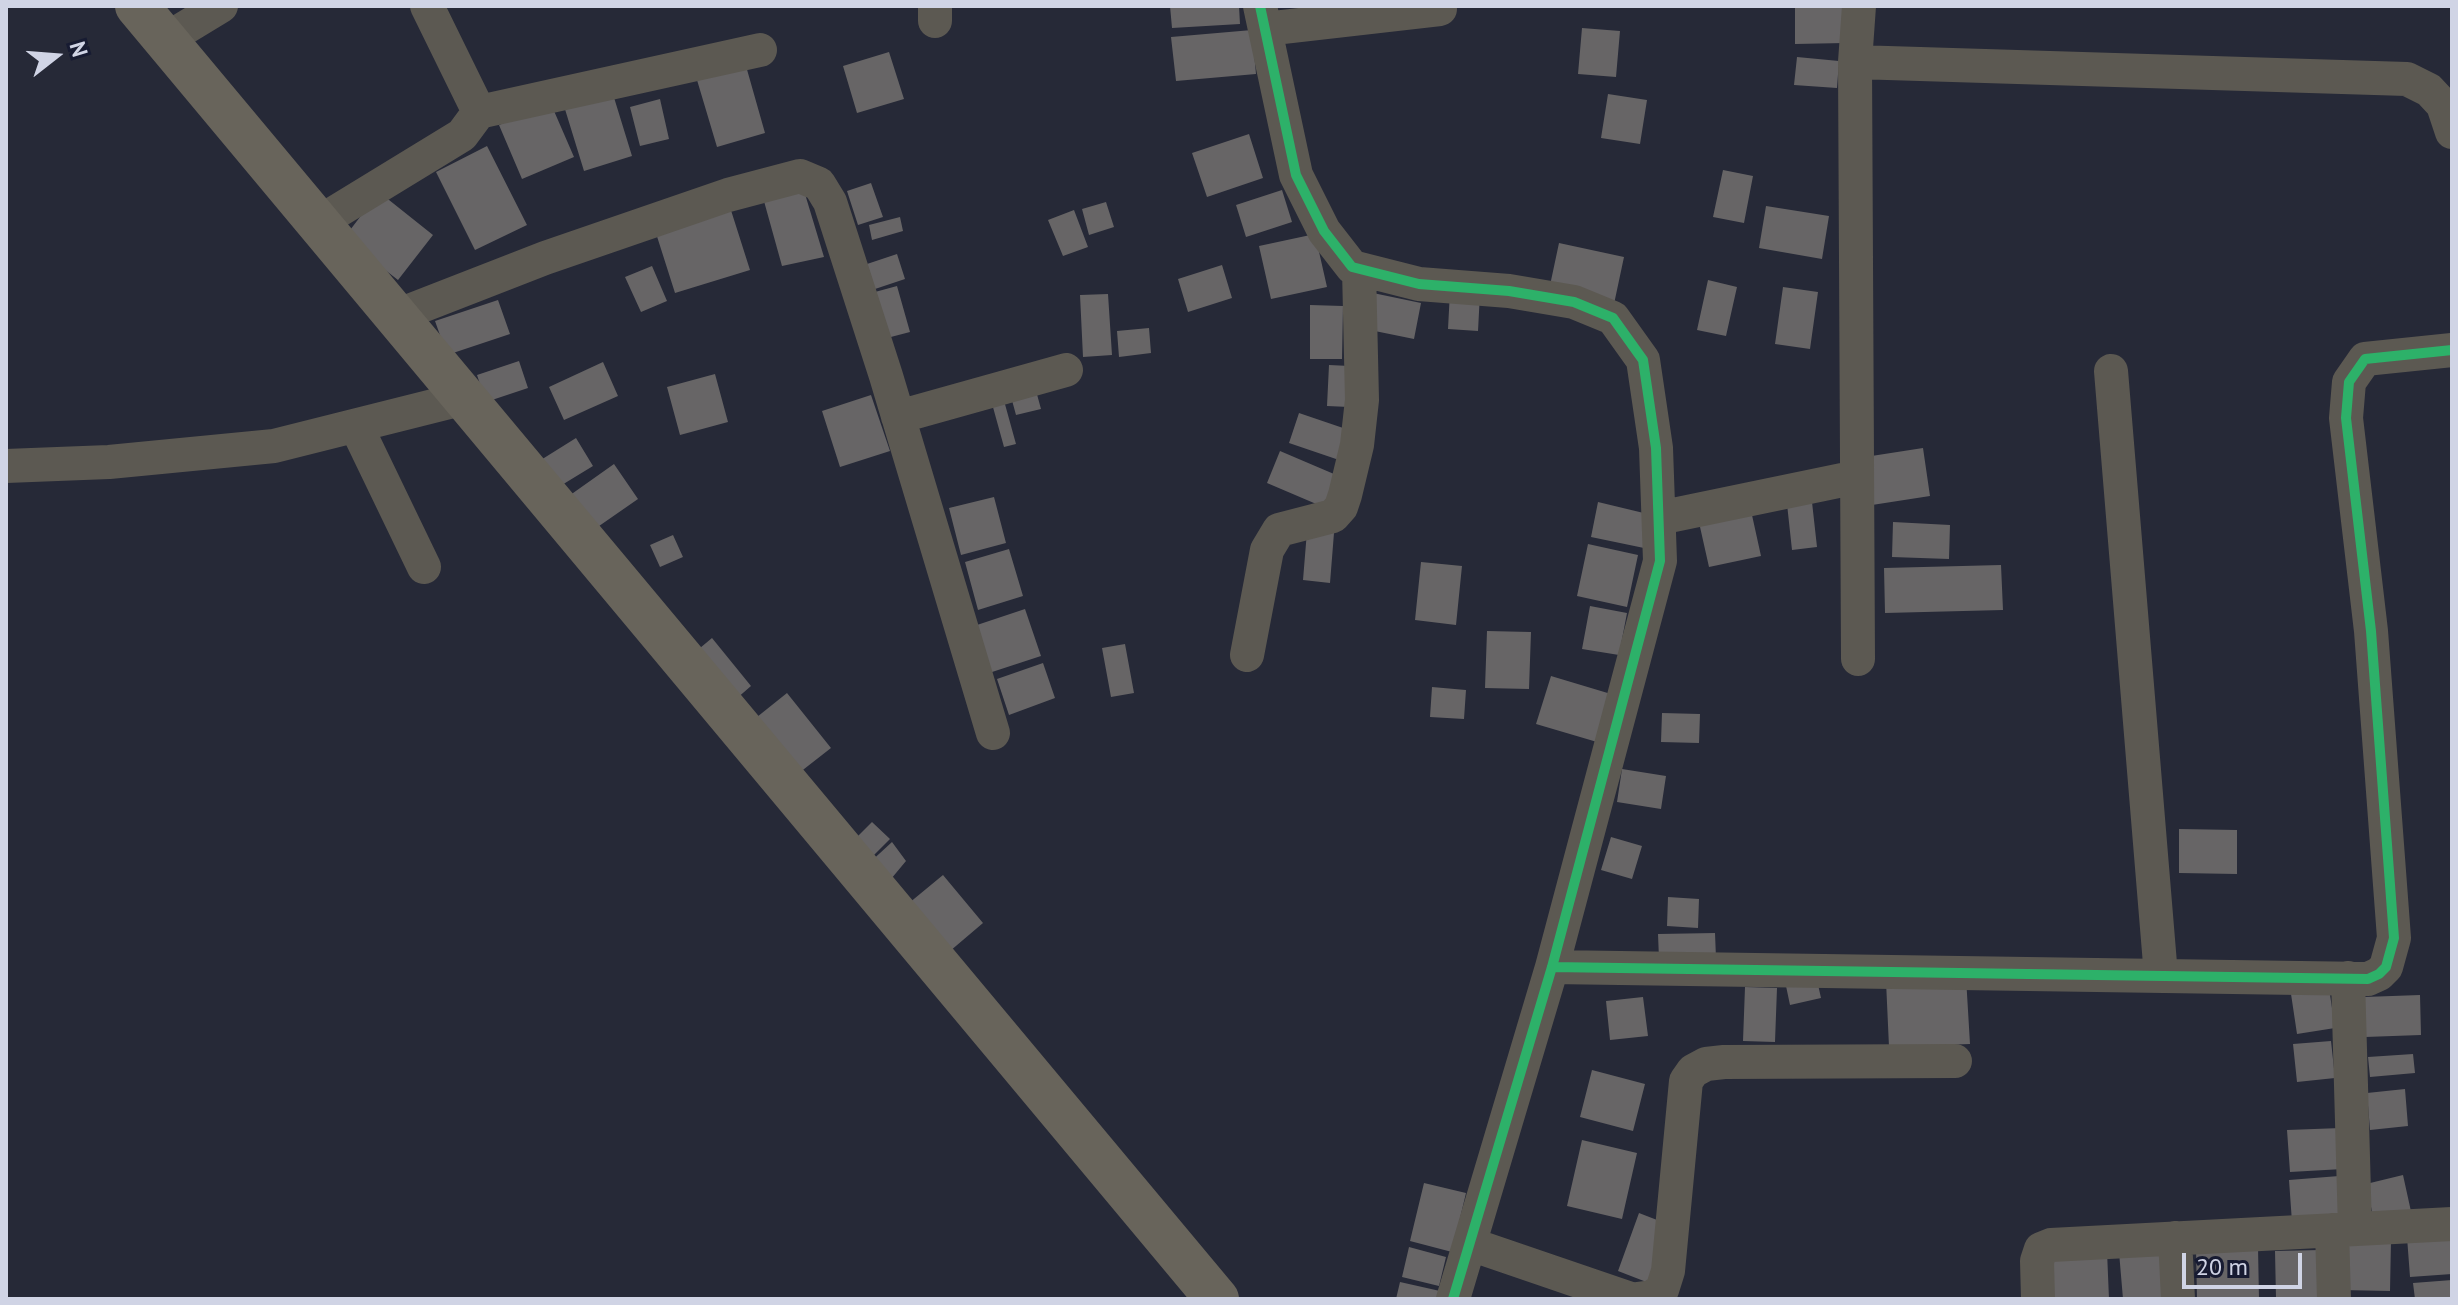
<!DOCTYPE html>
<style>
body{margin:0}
#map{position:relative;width:2458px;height:1305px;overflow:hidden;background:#262937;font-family:"PT Sans",sans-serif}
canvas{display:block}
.frame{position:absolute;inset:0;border:8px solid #d0d4e5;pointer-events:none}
.north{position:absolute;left:16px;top:16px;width:80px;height:80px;-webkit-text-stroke:6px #171b32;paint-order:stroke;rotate:73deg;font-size:22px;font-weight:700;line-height:32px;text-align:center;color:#d0d4e5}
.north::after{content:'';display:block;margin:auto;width:28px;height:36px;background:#d0d4e5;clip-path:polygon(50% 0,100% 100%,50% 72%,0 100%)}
.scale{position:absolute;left:2182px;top:1253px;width:120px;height:36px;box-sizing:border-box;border:4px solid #d0d4e5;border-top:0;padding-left:10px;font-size:24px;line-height:28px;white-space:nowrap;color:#d0d4e5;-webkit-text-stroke:6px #171b32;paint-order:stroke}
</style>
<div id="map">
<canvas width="2458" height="1305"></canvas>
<div class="frame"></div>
<div class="north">N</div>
<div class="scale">20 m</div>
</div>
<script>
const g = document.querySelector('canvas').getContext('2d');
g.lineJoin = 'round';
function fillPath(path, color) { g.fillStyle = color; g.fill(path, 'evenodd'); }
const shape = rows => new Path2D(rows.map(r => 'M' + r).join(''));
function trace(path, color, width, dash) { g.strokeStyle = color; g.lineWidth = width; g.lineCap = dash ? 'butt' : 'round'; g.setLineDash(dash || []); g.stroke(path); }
fillPath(shape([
 [1170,6,1239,6,1240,24,1172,28],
 [1795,6,1844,6,1845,43,1795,44],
 [1582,28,1620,31,1616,77,1578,74],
 [1252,30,1256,74,1176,81,1171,37],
 [889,52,904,99,857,113,843,66],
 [1797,57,1839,61,1837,88,1794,85],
 [746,66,765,133,717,147,697,80],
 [612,91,632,156,584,171,564,106],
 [1608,94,1647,100,1640,144,1601,138],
 [660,99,669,139,640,146,630,107],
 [551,104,574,157,522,179,499,125],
 [1249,134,1263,178,1207,197,1192,153],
 [487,146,527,225,475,250,436,172],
 [1723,170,1753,176,1744,223,1713,217],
 [871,183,883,217,858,225,847,191],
 [802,184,824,257,782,266,762,194],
 [1282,190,1292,222,1246,237,1236,205],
 [379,192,433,235,398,280,344,238],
 [1106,202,1114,227,1089,235,1082,209],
 [729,204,750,270,675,293,654,227],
 [1766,206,1829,216,1822,259,1759,248],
 [1074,210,1088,247,1063,256,1048,220],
 [900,217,903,231,872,240,869,225],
 [1315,234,1327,287,1271,299,1259,246],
 [1559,243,1624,257,1614,304,1549,290],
 [897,254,905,279,875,289,867,264],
 [1222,265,1232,298,1188,312,1178,279],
 [652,266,667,301,641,312,625,277],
 [1708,280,1737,287,1726,336,1697,330],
 [897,286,910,332,887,338,875,292],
 [1783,287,1818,292,1810,349,1775,344],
 [1450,291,1480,293,1478,331,1448,329],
 [1373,293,1421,303,1414,339,1365,329],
 [1108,294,1112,355,1083,357,1080,295],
 [498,300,510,334,447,355,435,321],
 [1310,305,1343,306,1342,359,1310,359],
 [1149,328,1151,353,1119,357,1117,331],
 [519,361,528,388,486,402,477,375],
 [603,362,618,396,564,420,549,387],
 [1329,365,1350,366,1349,407,1327,406],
 [715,374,728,422,680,435,667,387],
 [1035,387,1041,409,1016,415,1010,393],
 [871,395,890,451,840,467,822,411],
 [1003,397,1016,444,1004,447,991,400],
 [1299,413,1349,430,1339,460,1289,443],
 [576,438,593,466,552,491,536,463],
 [1923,448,1930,496,1872,505,1865,457],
 [1280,451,1341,477,1328,509,1267,483],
 [614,464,638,499,589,533,566,498],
 [994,497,1006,543,961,555,949,508],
 [1598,502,1652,515,1644,548,1591,537],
 [1812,502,1817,547,1792,550,1787,504],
 [1750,506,1761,556,1709,567,1698,518],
 [1893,522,1950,525,1949,559,1892,557],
 [1307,531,1334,533,1330,583,1303,580],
 [673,535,683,557,660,567,650,545],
 [1588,544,1638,555,1627,607,1577,596],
 [1009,549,1023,596,978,610,965,562],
 [1421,562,1462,566,1456,625,1415,620],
 [2001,565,2003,610,1885,613,1884,568],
 [1590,606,1627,613,1619,655,1582,649],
 [1025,609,1041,656,989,673,974,626],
 [1487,631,1531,632,1529,689,1485,688],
 [712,638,751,686,728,706,688,658],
 [1125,644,1134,693,1111,697,1102,648],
 [1043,663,1055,698,1009,715,997,679],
 [1551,676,1611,694,1597,742,1536,724],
 [1432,687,1466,690,1464,719,1430,717],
 [787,693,831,748,790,780,747,725],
 [1662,713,1700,714,1699,743,1661,742],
 [1622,769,1666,776,1661,809,1617,802],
 [872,822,890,839,870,859,852,842],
 [2179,829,2237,830,2237,874,2179,873],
 [1611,837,1642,846,1632,879,1601,870],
 [892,842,906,861,886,885,867,865],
 [943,875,983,923,943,957,903,908],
 [1668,897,1699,899,1698,928,1667,926],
 [1715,933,1716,958,1659,959,1658,934],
 [1966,977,1970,1044,1889,1047,1886,981],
 [1817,980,1821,998,1790,1005,1786,986],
 [1745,987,1777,988,1775,1042,1743,1041],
 [2329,988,2335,1028,2297,1034,2291,994],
 [2420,995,2421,1035,2365,1037,2364,997],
 [1643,997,1648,1036,1610,1040,1606,1001],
 [2331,1041,2335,1078,2297,1082,2293,1044],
 [2413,1054,2415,1073,2370,1077,2368,1057],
 [1592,1070,1645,1084,1633,1131,1580,1117],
 [2405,1089,2408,1126,2370,1130,2367,1093],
 [2341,1128,2343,1169,2290,1172,2287,1130],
 [1582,1140,1637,1153,1622,1219,1567,1206],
 [2403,1175,2412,1216,2375,1225,2366,1184],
 [2339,1176,2343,1217,2292,1222,2289,1180],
 [1424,1183,1466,1193,1452,1252,1410,1241],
 [1639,1213,1670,1225,1649,1283,1618,1271],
 [2452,1234,2452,1274,2410,1277,2407,1237],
 [2341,1239,2391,1240,2390,1291,2340,1290],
 [1409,1247,1446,1257,1439,1286,1402,1277],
 [2258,1247,2259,1299,2197,1299,2196,1248],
 [2171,1248,2176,1299,2123,1299,2119,1252],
 [2321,1250,2322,1299,2276,1299,2275,1251],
 [2107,1251,2109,1299,2053,1299,2053,1252],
 [2452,1280,2452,1299,2415,1299,2413,1283],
 [1400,1282,1440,1291,1438,1299,1396,1299]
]), '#676566');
trace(shape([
 [427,6,479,112],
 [935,6,935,21],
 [1260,6,1296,175,1324,231,1352,267,1419,284,1509,291,1574,302,1613,318,1643,360,1656,448,1660,561,1552,967,1453,1299],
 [1265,29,1440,9],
 [165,40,221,6],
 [1855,62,2407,79,2429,90,2443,105,2452,132],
 [318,223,462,135,479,112,760,50],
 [396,316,545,258,728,195,800,176,819,184,830,202,886,376,993,733],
 [2111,371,2161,976],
 [898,417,1066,370],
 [356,426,424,567],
 [6,466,109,462,274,446,465,398],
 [1659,518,1857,477],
 [1247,655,1267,550,1279,530,1333,516,1341,507,1345,495,1357,445,1362,400,1359,269],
 [1858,659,1855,62,1859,6],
 [1552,967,2368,979,2379,974,2386,967,2394,938,2371,631,2346,418,2349,382,2365,359,2452,350],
 [2348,978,2355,1229],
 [2332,1230,2334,1299],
 [2175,1238,2178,1299],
 [1470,1244,1631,1299],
 [1637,1299,1652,1297,1662,1290,1668,1271,1686,1081,1693,1071,1706,1064,1724,1062,1955,1061],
 [2038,1299,2037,1261,2041,1249,2051,1245,2452,1224]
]), '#5c5952', 34);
trace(shape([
 [137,6,1217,1299]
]), '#68645b', 44);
trace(shape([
 [1260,6,1296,175,1324,231,1352,267,1419,284,1509,291,1574,302,1613,318,1643,360,1656,448,1660,561,1552,967,1453,1299],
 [1552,967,2368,979,2379,974,2386,967,2394,938,2371,631,2346,418,2349,382,2365,359,2452,350]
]), '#2db169', 10);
</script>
